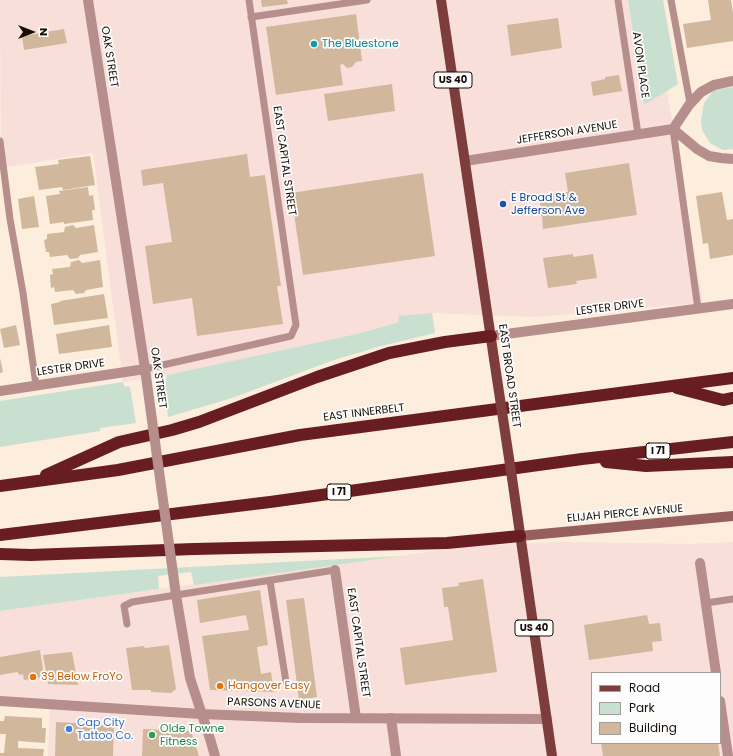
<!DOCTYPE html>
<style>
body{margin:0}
#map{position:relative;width:733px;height:756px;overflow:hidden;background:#fceddc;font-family:Poppins,sans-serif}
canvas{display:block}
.legend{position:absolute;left:591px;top:672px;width:130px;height:72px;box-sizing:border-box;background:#fdfdfd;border:1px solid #a19d9a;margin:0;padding:5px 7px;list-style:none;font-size:12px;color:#160e05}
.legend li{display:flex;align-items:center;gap:8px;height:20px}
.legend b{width:20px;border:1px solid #a19d9a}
.north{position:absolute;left:12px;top:12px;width:40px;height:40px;-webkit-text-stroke:3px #fdfdfd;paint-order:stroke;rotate:90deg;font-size:11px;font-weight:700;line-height:16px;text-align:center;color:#160e05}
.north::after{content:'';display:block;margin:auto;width:14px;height:18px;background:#160e05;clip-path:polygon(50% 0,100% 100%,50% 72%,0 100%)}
</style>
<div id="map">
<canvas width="733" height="756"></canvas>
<ul class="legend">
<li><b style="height:5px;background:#7e3d3d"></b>Road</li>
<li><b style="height:11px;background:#c9e0d1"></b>Park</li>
<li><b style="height:11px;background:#d1b89c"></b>Building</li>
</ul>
<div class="north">N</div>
</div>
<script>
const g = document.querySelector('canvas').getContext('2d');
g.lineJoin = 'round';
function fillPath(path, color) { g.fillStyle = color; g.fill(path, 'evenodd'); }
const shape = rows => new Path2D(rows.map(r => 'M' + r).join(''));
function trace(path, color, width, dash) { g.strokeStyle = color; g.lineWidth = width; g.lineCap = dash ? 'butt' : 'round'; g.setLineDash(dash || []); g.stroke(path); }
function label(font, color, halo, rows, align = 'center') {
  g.font = font + ' Poppins,sans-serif'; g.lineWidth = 3.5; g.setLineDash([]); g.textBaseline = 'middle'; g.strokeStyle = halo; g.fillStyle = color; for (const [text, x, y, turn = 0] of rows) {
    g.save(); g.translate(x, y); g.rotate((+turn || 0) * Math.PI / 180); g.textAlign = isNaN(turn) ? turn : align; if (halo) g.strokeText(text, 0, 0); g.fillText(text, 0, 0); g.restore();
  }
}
fillPath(shape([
 [0,0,628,0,644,104,667,90,703,303,535,317,432,313,398,316,399,322,361,333,167,375,123,382,93,153,1,168],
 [563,542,691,544,733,542,733,756,48,756,50,704,0,702,0,611,471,546],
 [592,673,720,673,720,743,592,743]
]), '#f9dfda');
fillPath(shape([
 [628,0,663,0,678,84,644,105],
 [733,87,733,149,723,150,710,143,702,130,701,120,704,103,714,90],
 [432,313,435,333,381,346,334,360,232,398,168,417,164,386,167,375,361,333,399,322,398,316],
 [123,382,124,386,130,387,136,423,100,428,100,431,0,447,0,401],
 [400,556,194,585,191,572,158,576,159,589,0,611,0,577]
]), '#c9e0d1');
fillPath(shape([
 [261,0,287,0,288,4,262,7],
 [708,0,731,0,733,13,733,41,687,48,683,24,711,20],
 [356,14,362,61,356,62,352,67,347,68,343,64,340,65,343,85,276,95,266,27],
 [558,18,562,48,511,56,507,25],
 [64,29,67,43,24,50,22,36],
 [619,75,622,91,593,96,591,82,605,79,605,77],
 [392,84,395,111,328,121,324,94],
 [247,154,250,177,265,175,281,286,277,286,283,324,197,336,192,298,153,304,145,246,172,242,163,183,143,186,141,170],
 [90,156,95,185,63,190,62,187,39,190,35,167,59,164,58,160],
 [629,163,637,215,543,229,542,216,540,216,538,209,541,209,539,196,568,192,565,173],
 [423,173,435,256,303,275,291,193],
 [88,187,89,196,93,195,95,210,92,210,93,220,64,224,64,222,50,224,46,196,60,194,59,191],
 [722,192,727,220,733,219,733,255,710,259,708,243,703,244,696,196],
 [34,196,39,227,22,229,18,199],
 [73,225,76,228,94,225,98,252,80,255,78,258,70,259,67,255,50,257,49,252,46,252,44,240,47,239,47,234,64,232,65,227],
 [573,254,573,257,593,254,597,278,576,281,577,284,548,288,543,258],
 [79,260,82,263,100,260,103,287,86,290,84,293,76,294,73,290,55,292,54,287,51,288,50,275,53,274,52,269,70,267,71,262],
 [104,294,108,318,54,325,51,304,60,302,60,301],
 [16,325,20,345,4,348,0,329],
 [109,325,112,347,59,354,56,334],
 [0,358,3,372,0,373],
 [483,579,497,672,405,685,400,648,453,640,448,607,444,607,442,588,459,586,458,583],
 [260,590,268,645,257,647,261,674,271,672,274,692,210,690,202,636,249,630,246,615,200,623,197,600],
 [304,598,317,697,299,700,286,600],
 [647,615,649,624,660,623,662,641,652,642,653,651,589,660,584,625],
 [169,645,176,689,171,693,151,692,151,690,132,690,126,648,144,646,145,648],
 [40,650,44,677,24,680,23,674,20,675,17,672,0,675,0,657],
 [72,652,78,685,48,684,43,655],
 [5,716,42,718,42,728,46,728,45,743,18,741,18,748,44,749,43,756,0,756,0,753,4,753,6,734,0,734,0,721,4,721],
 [56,722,114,725,113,756,55,756],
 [143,729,191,731,199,756,142,756],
 [601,743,718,743,720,756,603,756]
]), '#d1b89c');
trace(shape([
 [618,0,638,134],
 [671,0,690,103],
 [251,17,367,0],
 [673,129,698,309],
 [0,141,10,219,23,293,36,385],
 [145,369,291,336,296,325,249,0],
 [270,581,286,682],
 [706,603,733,599],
 [127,624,124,606,132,602,335,570]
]), '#b68e8c', 7);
trace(shape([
 [673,129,689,105,701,92,714,85,733,81],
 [465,161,673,129,697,149,709,156,721,158,733,159],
 [0,391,145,369,88,0],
 [700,563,716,673],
 [335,570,356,718],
 [176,595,190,678,211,742,215,756],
 [720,701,728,756],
 [391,718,396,756]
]), '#b68e8c', 10);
trace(shape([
 [491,336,733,304],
 [0,701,201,714,301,718,547,719]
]), '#b68e8c', 10);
trace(shape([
 [520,536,733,516]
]), '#965f5e', 10);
trace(shape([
 [441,0,494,359],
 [512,478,552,756]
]), '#7e3d3d', 10);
trace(shape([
 [677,388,723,400,733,398],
 [606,462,646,466,733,462],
 [46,475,119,442,172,430,199,422,317,377,389,353,445,342,491,336],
 [0,486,118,470,300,435,733,378],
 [0,535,270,502,582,459,733,442],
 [0,554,31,555,194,549,447,543,520,536]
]), '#681d22', 12);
trace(shape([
 [145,369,176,595]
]), '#b68e8c', 10);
trace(shape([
 [494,359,512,478]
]), '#7e3d3d', 10);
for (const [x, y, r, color] of [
 [314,44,4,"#0f9aa8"],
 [503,204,4,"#1a4fb4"],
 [33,677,4,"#e8710a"],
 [220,686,4,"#e8710a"],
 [69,729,4,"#3f7fe0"],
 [152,735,4,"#2e9e5b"]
]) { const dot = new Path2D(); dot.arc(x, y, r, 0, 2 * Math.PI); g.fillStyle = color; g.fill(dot); trace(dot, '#fdfdfd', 1.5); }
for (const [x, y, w] of [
 [453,80,38],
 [658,451,24],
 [339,492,24],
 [534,628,38]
]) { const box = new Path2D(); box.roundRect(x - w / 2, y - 8, w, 16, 3); g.fillStyle = '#fdfdfd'; g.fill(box); trace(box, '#160e05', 1); }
label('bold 10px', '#160e05', null, [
 ["US 40",453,80],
 ["I 71",658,451],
 ["I 71",339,492],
 ["US 40",534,628]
]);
label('11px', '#0d838f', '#fdfdfd', [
 ["The Bluestone",322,44]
], 'left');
label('11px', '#160e05', '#fdfdfd', [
 ["OAK STREET",109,57,81],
 ["AVON PLACE",640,65,82],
 ["JEFFERSON AVENUE",567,133,-9],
 ["EAST CAPITAL STREET",284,161,82],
 ["LESTER DRIVE",610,308,-7],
 ["LESTER DRIVE",71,368,-8],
 ["EAST BROAD STREET",509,376,82],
 ["OAK STREET",158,378,82],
 ["EAST INNERBELT",364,413,-7],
 ["ELIJAH PIERCE AVENUE",625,514,-5],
 ["EAST CAPITAL STREET",358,643,82],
 ["PARSONS AVENUE",274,704,2]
]);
label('11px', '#164399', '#fdfdfd', [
 ["E Broad St &",511,198],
 ["Jefferson Ave",511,211]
], 'left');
label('11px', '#c56008', '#fdfdfd', [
 ["39 Below FroYo",41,677],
 ["Hangover Easy",228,686]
], 'left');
label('11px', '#366cbe', '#fdfdfd', [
 ["Cap City",77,723],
 ["Tattoo Co.",77,736]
], 'left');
label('11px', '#27864d', '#fdfdfd', [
 ["Olde Towne",160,729],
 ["Fitness",160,742]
], 'left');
</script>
